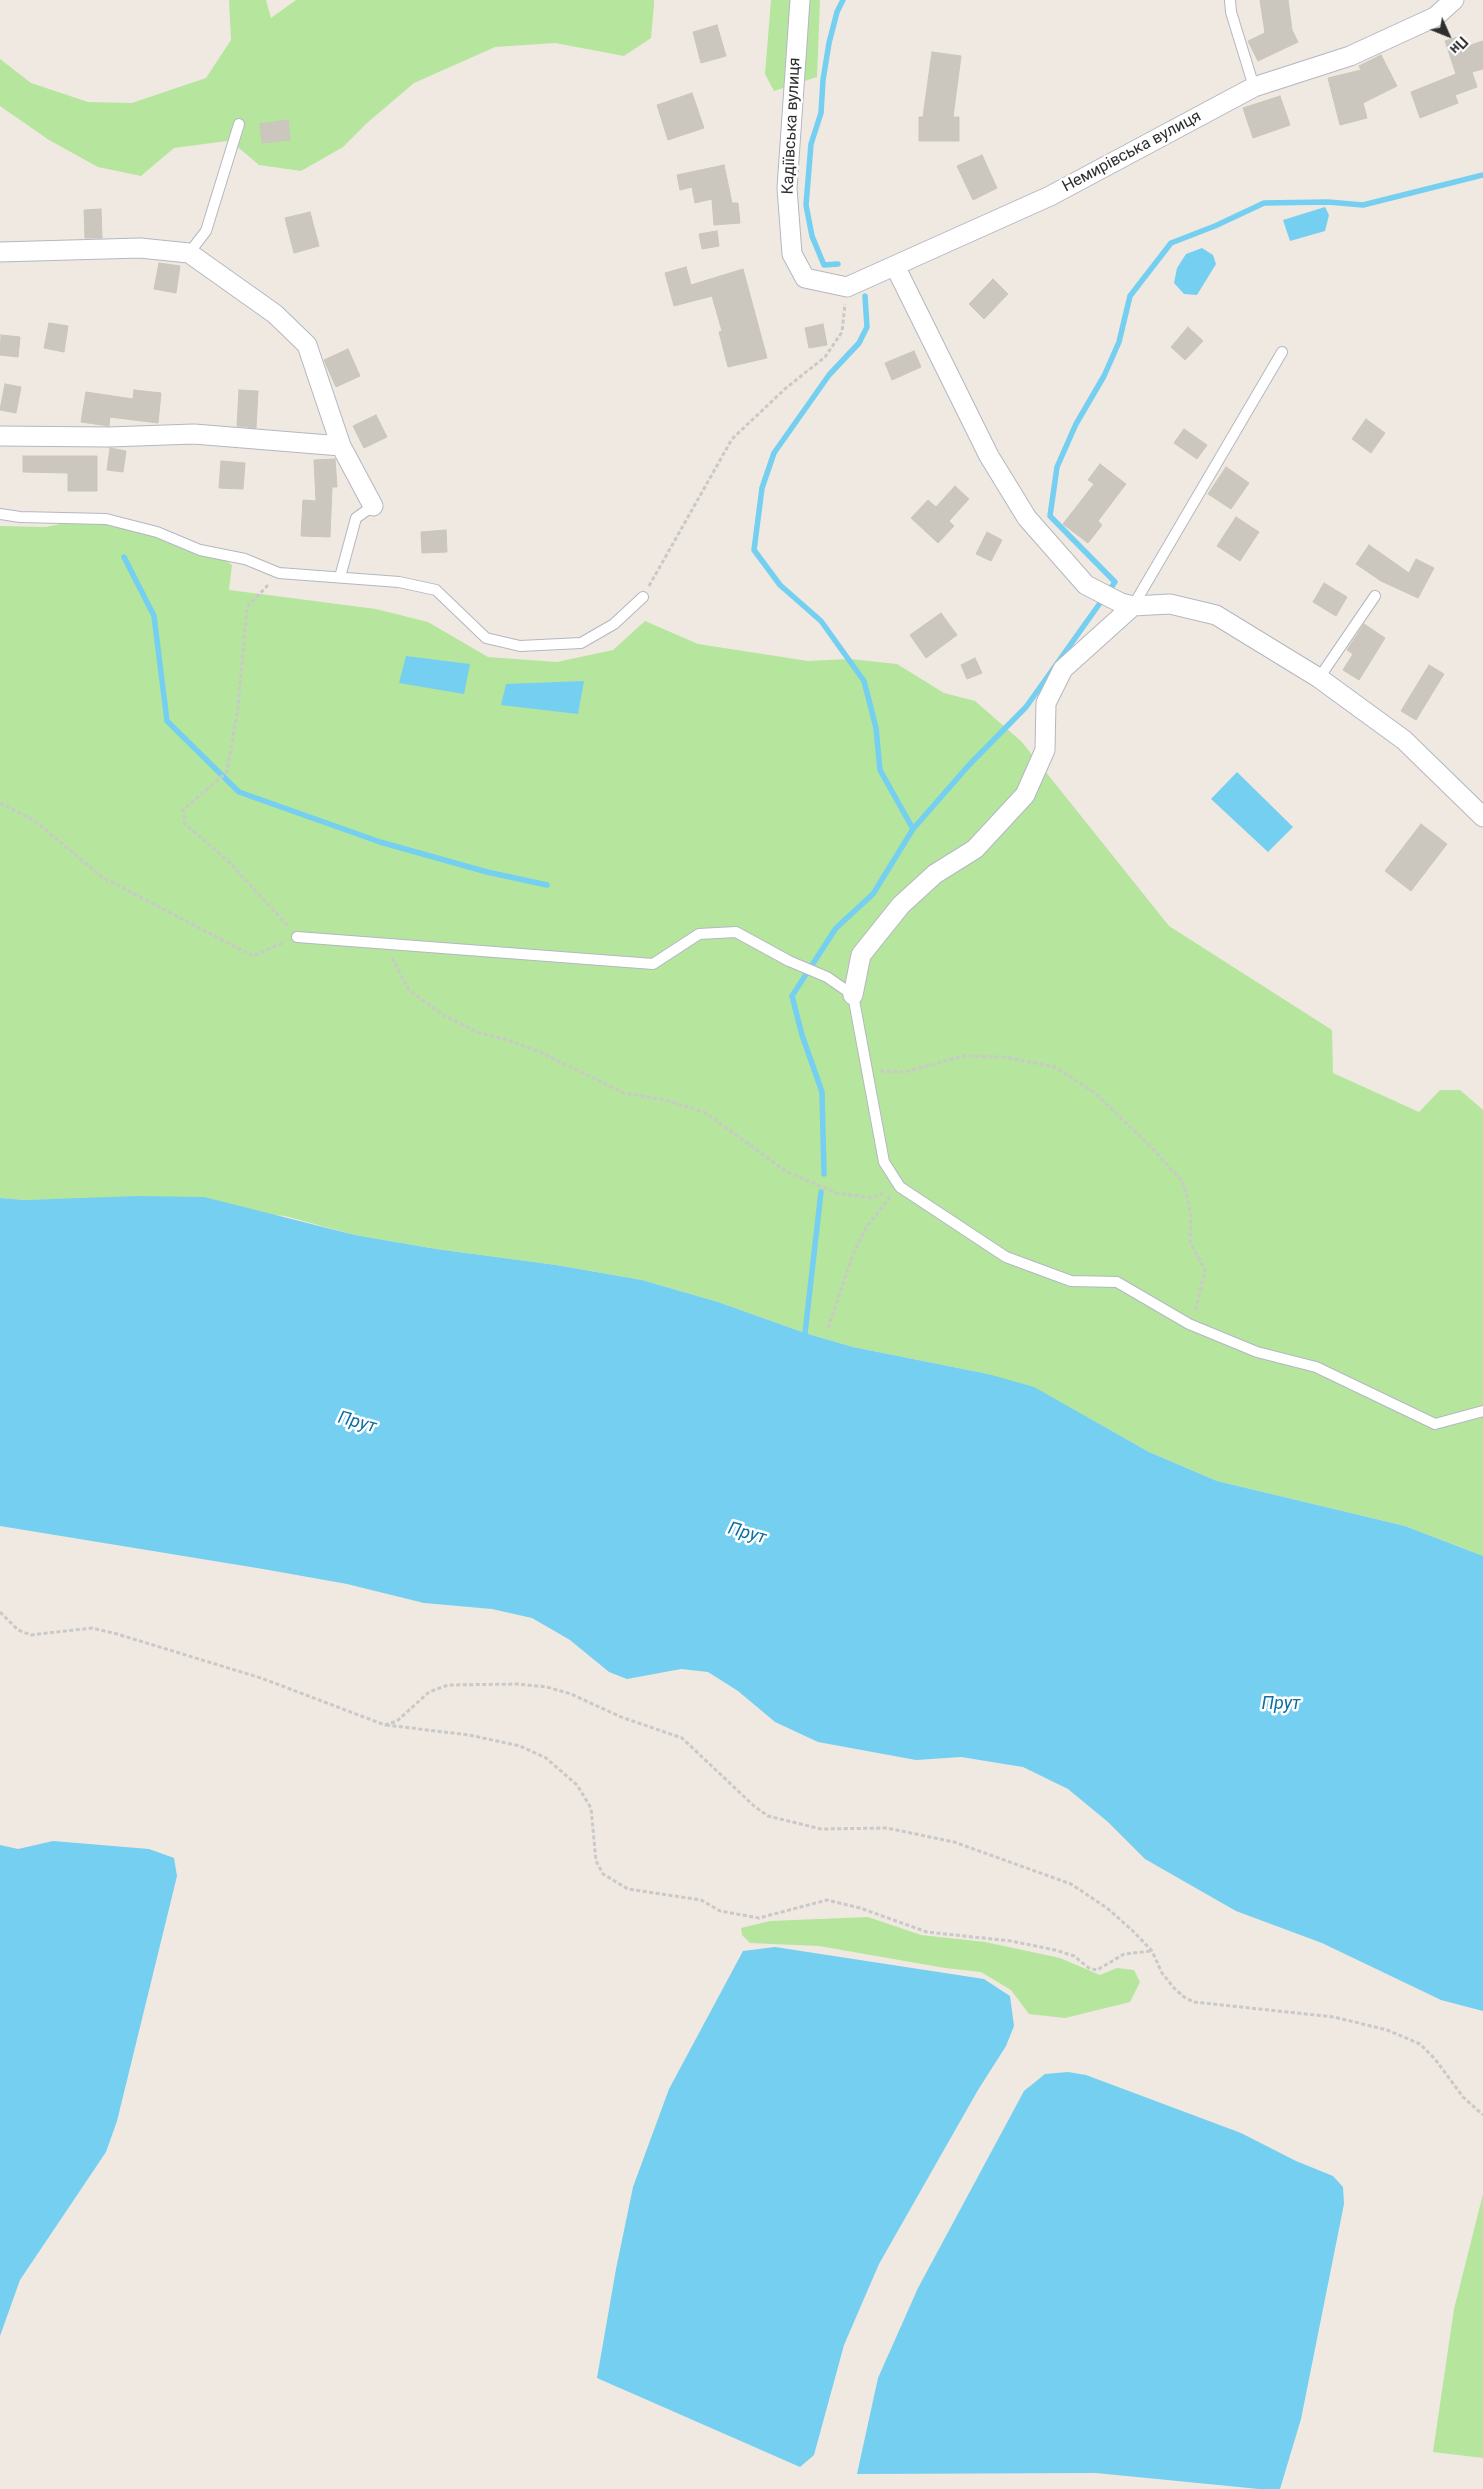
<!DOCTYPE html>
<meta charset="utf-8">
<style>
body{margin:0}
#map{position:relative;width:1483px;height:2489px;overflow:hidden;background:#efe9e1;font-family:Roboto,sans-serif}
canvas{display:block}
.north{position:absolute;left:1423px;top:10px;width:50px;height:50px;-webkit-text-stroke:4px #fff;paint-order:stroke;rotate:134deg;font-size:14px;font-weight:700;line-height:20px;text-align:center;color:#2e2e2e}
.north::after{content:'';display:block;margin:auto;width:18px;height:22px;background:#2e2e2e;clip-path:polygon(50% 0,100% 100%,50% 72%,0 100%)}
</style>
<div id="map">
<canvas width="1483" height="2489"></canvas>
<div class="north">Пн</div>
</div>
<script>
const g = document.querySelector('canvas').getContext('2d');
g.lineJoin = 'round';
function fillPath(path, color) { g.fillStyle = color; g.fill(path, 'evenodd'); }
const shape = rows => new Path2D(rows.map(r => 'M' + r).join(''));
function trace(path, color, width, dash) { g.strokeStyle = color; g.lineWidth = width; g.lineCap = dash ? 'butt' : 'round'; g.setLineDash(dash || []); g.stroke(path); }
function label(font, color, halo, rows, align = 'center') {
  g.font = font + ' Roboto,sans-serif'; g.lineWidth = 5; g.setLineDash([]); g.textBaseline = 'middle'; g.strokeStyle = halo; g.fillStyle = color; for (const [text, x, y, turn = 0] of rows) {
    g.save(); g.translate(x, y); g.rotate((+turn || 0) * Math.PI / 180); g.textAlign = isNaN(turn) ? turn : align; if (halo) g.strokeText(text, 0, 0); g.fillText(text, 0, 0); g.restore();
  }
}
fillPath(shape([
 [229,0,266,0,271,18,296,0,654,0,654,4,651,38,624,56,555,43,495,47,414,83,367,123,343,147,301,171,259,165,233,143,227,141,174,148,141,176,98,167,49,140,0,106,0,59,31,83,88,102,132,103,206,78,231,40],
 [771,0,820,0,817,77,774,91,765,74],
 [89,518,216,554,232,565,229,590,376,609,428,622,488,657,557,662,613,650,645,621,698,644,808,661,850,659,897,664,944,693,975,701,1021,741,1169,926,1332,1030,1333,1073,1419,1112,1440,1090,1460,1090,1483,1110,1483,1556,1405,1526,1217,1481,1149,1452,1090,1419,988,1374,853,1347,805,1333,718,1302,642,1280,556,1265,436,1249,355,1235,285,1216,82,1199,25,1200,0,1198,0,526,46,527],
 [868,1917,921,1935,985,1942,1060,1958,1100,1975,1117,1968,1134,1970,1140,1982,1130,2002,1065,2018,1029,2014,1011,1990,981,1972,945,1968,819,1946,750,1943,742,1935,741,1928,770,1921],
 [1483,2194,1483,2458,1433,2452,1454,2309]
]), '#b6e59e');
fillPath(shape([
 [1325,207,1329,215,1325,231,1290,241,1283,220],
 [1202,248,1213,255,1216,264,1197,295,1184,294,1174,283,1177,268,1186,254],
 [406,656,470,664,464,694,399,683],
 [584,681,578,714,501,705,506,684],
 [1237,772,1293,827,1268,852,1211,799],
 [139,1196,204,1197,355,1235,436,1249,556,1265,642,1280,718,1302,805,1333,853,1347,988,1374,1034,1387,1149,1452,1217,1481,1405,1526,1483,1556,1483,2011,1441,2000,1322,1943,1236,1911,1145,1859,1108,1822,1068,1789,1023,1767,961,1757,916,1760,818,1742,775,1722,738,1691,708,1672,681,1669,627,1679,609,1672,570,1640,532,1618,492,1609,424,1603,347,1584,263,1569,0,1526,0,1198,25,1200],
 [53,1841,149,1849,174,1858,177,1876,117,2121,106,2152,20,2280,0,2336,0,1845,18,1849],
 [775,1947,984,1979,1010,1996,1014,2026,1006,2046,978,2090,879,2264,844,2345,814,2455,800,2467,597,2378,616,2269,633,2187,669,2089,743,1951],
 [1068,2072,1086,2075,1241,2133,1296,2161,1333,2176,1343,2187,1344,2204,1301,2419,1280,2489,1259,2489,1096,2473,857,2474,878,2378,918,2288,1024,2091,1045,2074]
]), '#75cff0');
trace(shape([
 [838,264,824,265,812,236,806,205,811,144,821,113,823,80,829,43,837,12,843,0],
 [865,296,867,327,859,343,829,375,774,453,762,488,754,550,780,585,821,621,864,681,876,728,880,770,913,829],
 [124,557,154,616,167,721,239,792,380,842,487,872,547,885],
 [824,1174,822,1092,802,1035,792,996,836,928,873,894,913,829,969,765,1026,707,1115,582,1050,516,1057,467,1076,424,1104,376,1119,342,1130,296,1171,243,1215,226,1264,203,1328,202,1363,205,1483,175],
 [807,1341,805,1333,821,1192]
]), '#75cff0', 5.5);
const building = shape([
 [1260,0,1288,0,1292,30,1298,42,1258,61,1248,41,1265,33,1260,0],
 [717,25,726,56,701,63,693,32,717,25],
 [1461,36,1464,47,1483,41,1483,69,1472,72,1477,87,1455,95,1458,103,1420,118,1411,92,1456,74,1445,41,1461,36],
 [932,52,961,56,953,117,959,117,959,141,919,141,919,117,923,117,932,52],
 [1381,55,1397,86,1363,103,1367,118,1340,125,1328,78,1361,70,1359,66,1381,55],
 [692,93,704,128,668,140,657,105,692,93],
 [1280,96,1290,125,1253,138,1243,108,1280,96],
 [288,120,290,140,262,143,260,124,288,120],
 [982,155,997,188,973,200,957,166,982,155],
 [724,165,732,203,738,203,740,223,714,225,712,199,695,203,692,187,680,190,677,175,724,165],
 [101,209,102,238,85,238,84,210,101,209],
 [310,212,319,246,294,253,285,218,310,212],
 [717,231,719,246,702,249,699,234,717,231],
 [159,263,180,266,176,293,154,289,159,263],
 [686,267,691,285,743,269,767,358,728,367,719,332,722,331,712,296,674,306,665,273,686,267],
 [993,279,1008,294,984,319,969,304,993,279],
 [49,323,68,326,64,352,44,348,49,323],
 [823,324,827,345,809,348,805,328,823,324],
 [1188,327,1203,341,1185,360,1171,347,1188,327],
 [1,335,20,337,18,357,0,355,1,335],
 [348,349,360,376,336,387,324,360,348,349],
 [914,351,921,367,892,380,885,363,914,351],
 [5,384,21,387,16,413,0,410,5,384],
 [134,390,161,393,158,423,110,417,109,426,81,422,86,392,133,399,134,390],
 [239,390,258,391,256,428,237,426,239,390],
 [376,415,387,437,364,448,353,426,376,415],
 [1366,419,1385,433,1371,453,1352,439,1366,419],
 [1184,429,1207,445,1197,459,1174,443,1184,429],
 [110,448,126,451,123,472,107,470,110,448],
 [23,456,97,456,97,491,68,491,68,473,23,472,23,456],
 [335,459,337,487,332,487,330,537,301,536,303,500,316,501,314,460,335,459],
 [221,461,245,463,243,489,219,488,221,461],
 [1100,464,1126,484,1098,521,1102,525,1088,543,1063,524,1094,484,1088,480,1100,464],
 [1226,467,1249,483,1231,509,1208,494,1226,467],
 [955,486,969,499,949,521,954,526,938,543,911,518,928,500,936,507,955,486],
 [1236,517,1259,532,1240,561,1217,546,1236,517],
 [446,530,447,552,422,553,421,532,446,530],
 [987,532,1002,540,991,561,976,554,987,532],
 [1369,545,1409,573,1416,559,1434,568,1418,598,1381,581,1356,564,1369,545],
 [1324,583,1347,597,1336,616,1313,602,1324,583],
 [941,613,957,635,926,658,910,635,941,613],
 [1364,624,1385,638,1359,680,1343,670,1353,654,1347,650,1364,624],
 [975,658,982,673,967,679,961,665,975,658],
 [1429,665,1444,674,1416,720,1401,711,1429,665],
 [1421,824,1447,844,1411,891,1385,871,1421,824]
]);
fillPath(building, '#cbc7bf');
trace(building, '#cbc5ba', 1);
const service = shape([
 [1230,0,1231,12,1254,87],
 [189,253,206,231,239,124],
 [0,514,20,517,106,519,157,532,200,550,245,559,279,573,399,582,436,590,486,638,520,646,581,643,614,624,643,597],
 [340,577,356,518,373,506],
 [1133,606,1282,352],
 [1319,678,1375,596],
 [297,937,653,964,699,934,736,932,789,961,827,977,853,995,884,1162,900,1187,1006,1257,1071,1281,1117,1282,1189,1324,1257,1352,1316,1367,1435,1424,1483,1411]
]);
const minor = shape([
 [800,0,787,188,792,254,805,278,847,287,1050,196,1254,87,1350,56,1435,17,1454,0],
 [0,252,140,248,189,253,275,314,307,345,341,446,194,434,109,437,0,436],
 [895,266,989,456,1027,518,1086,585,1121,603,1133,606,1170,604,1216,615,1319,678,1404,740,1483,817],
 [341,446,373,506],
 [853,995,861,955,901,905,935,874,975,849,1025,795,1045,750,1046,703,1063,669,1133,606]
]);
trace(service, '#b4b7c1', 12);
trace(minor, '#b4b7c1', 21);
trace(shape([
 [268,585,247,607,238,707,227,772,183,810,185,824,229,862,289,927],
 [649,586,732,439,786,388,825,357,842,332,845,304],
 [0,803,35,821,102,877,253,956,285,942],
 [392,958,409,990,443,1015,479,1033,508,1040,540,1052,624,1093,665,1100,704,1112,787,1172,836,1193,872,1198,886,1192],
 [880,1071,905,1072,963,1056,1004,1057,1055,1067,1095,1093,1152,1148,1183,1182,1191,1214,1190,1242,1205,1270,1195,1312],
 [828,1328,852,1257,865,1229,890,1197],
 [0,1612,18,1630,31,1635,92,1628,117,1634,261,1678,385,1725,397,1721,429,1692,448,1685,517,1684,547,1687,571,1694,621,1717,682,1738,754,1806,768,1816,821,1829,887,1828,954,1842,1071,1884,1107,1908,1133,1931,1152,1951,1162,1973,1174,1988,1184,1997,1194,2002,1334,2017,1387,2030,1420,2044,1435,2059,1463,2097,1483,2115],
 [386,1725,469,1735,520,1746,546,1758,577,1785,591,1808,596,1861,603,1874,628,1889,701,1900,720,1911,759,1918,827,1900,860,1908,927,1932,1011,1941,1055,1950,1074,1956,1089,1968,1097,1970,1124,1954,1152,1951]
]), '#c9c9c9', 3, [4, 2.5]);
trace(service, '#fff', 10);
trace(minor, '#fff', 19);
label('16px', '#2e2e2e', '#fff', [
 ["Кадіївська вулиця",792,126,-87],
 ["Немирівська вулиця",1132,152,-28]
]);
label('italic 18px', '#0d6fa3', '#fff', [
 ["Прут",357,1423,15],
 ["Прут",747,1534,16],
 ["Прут",1281,1704]
]);
</script>
